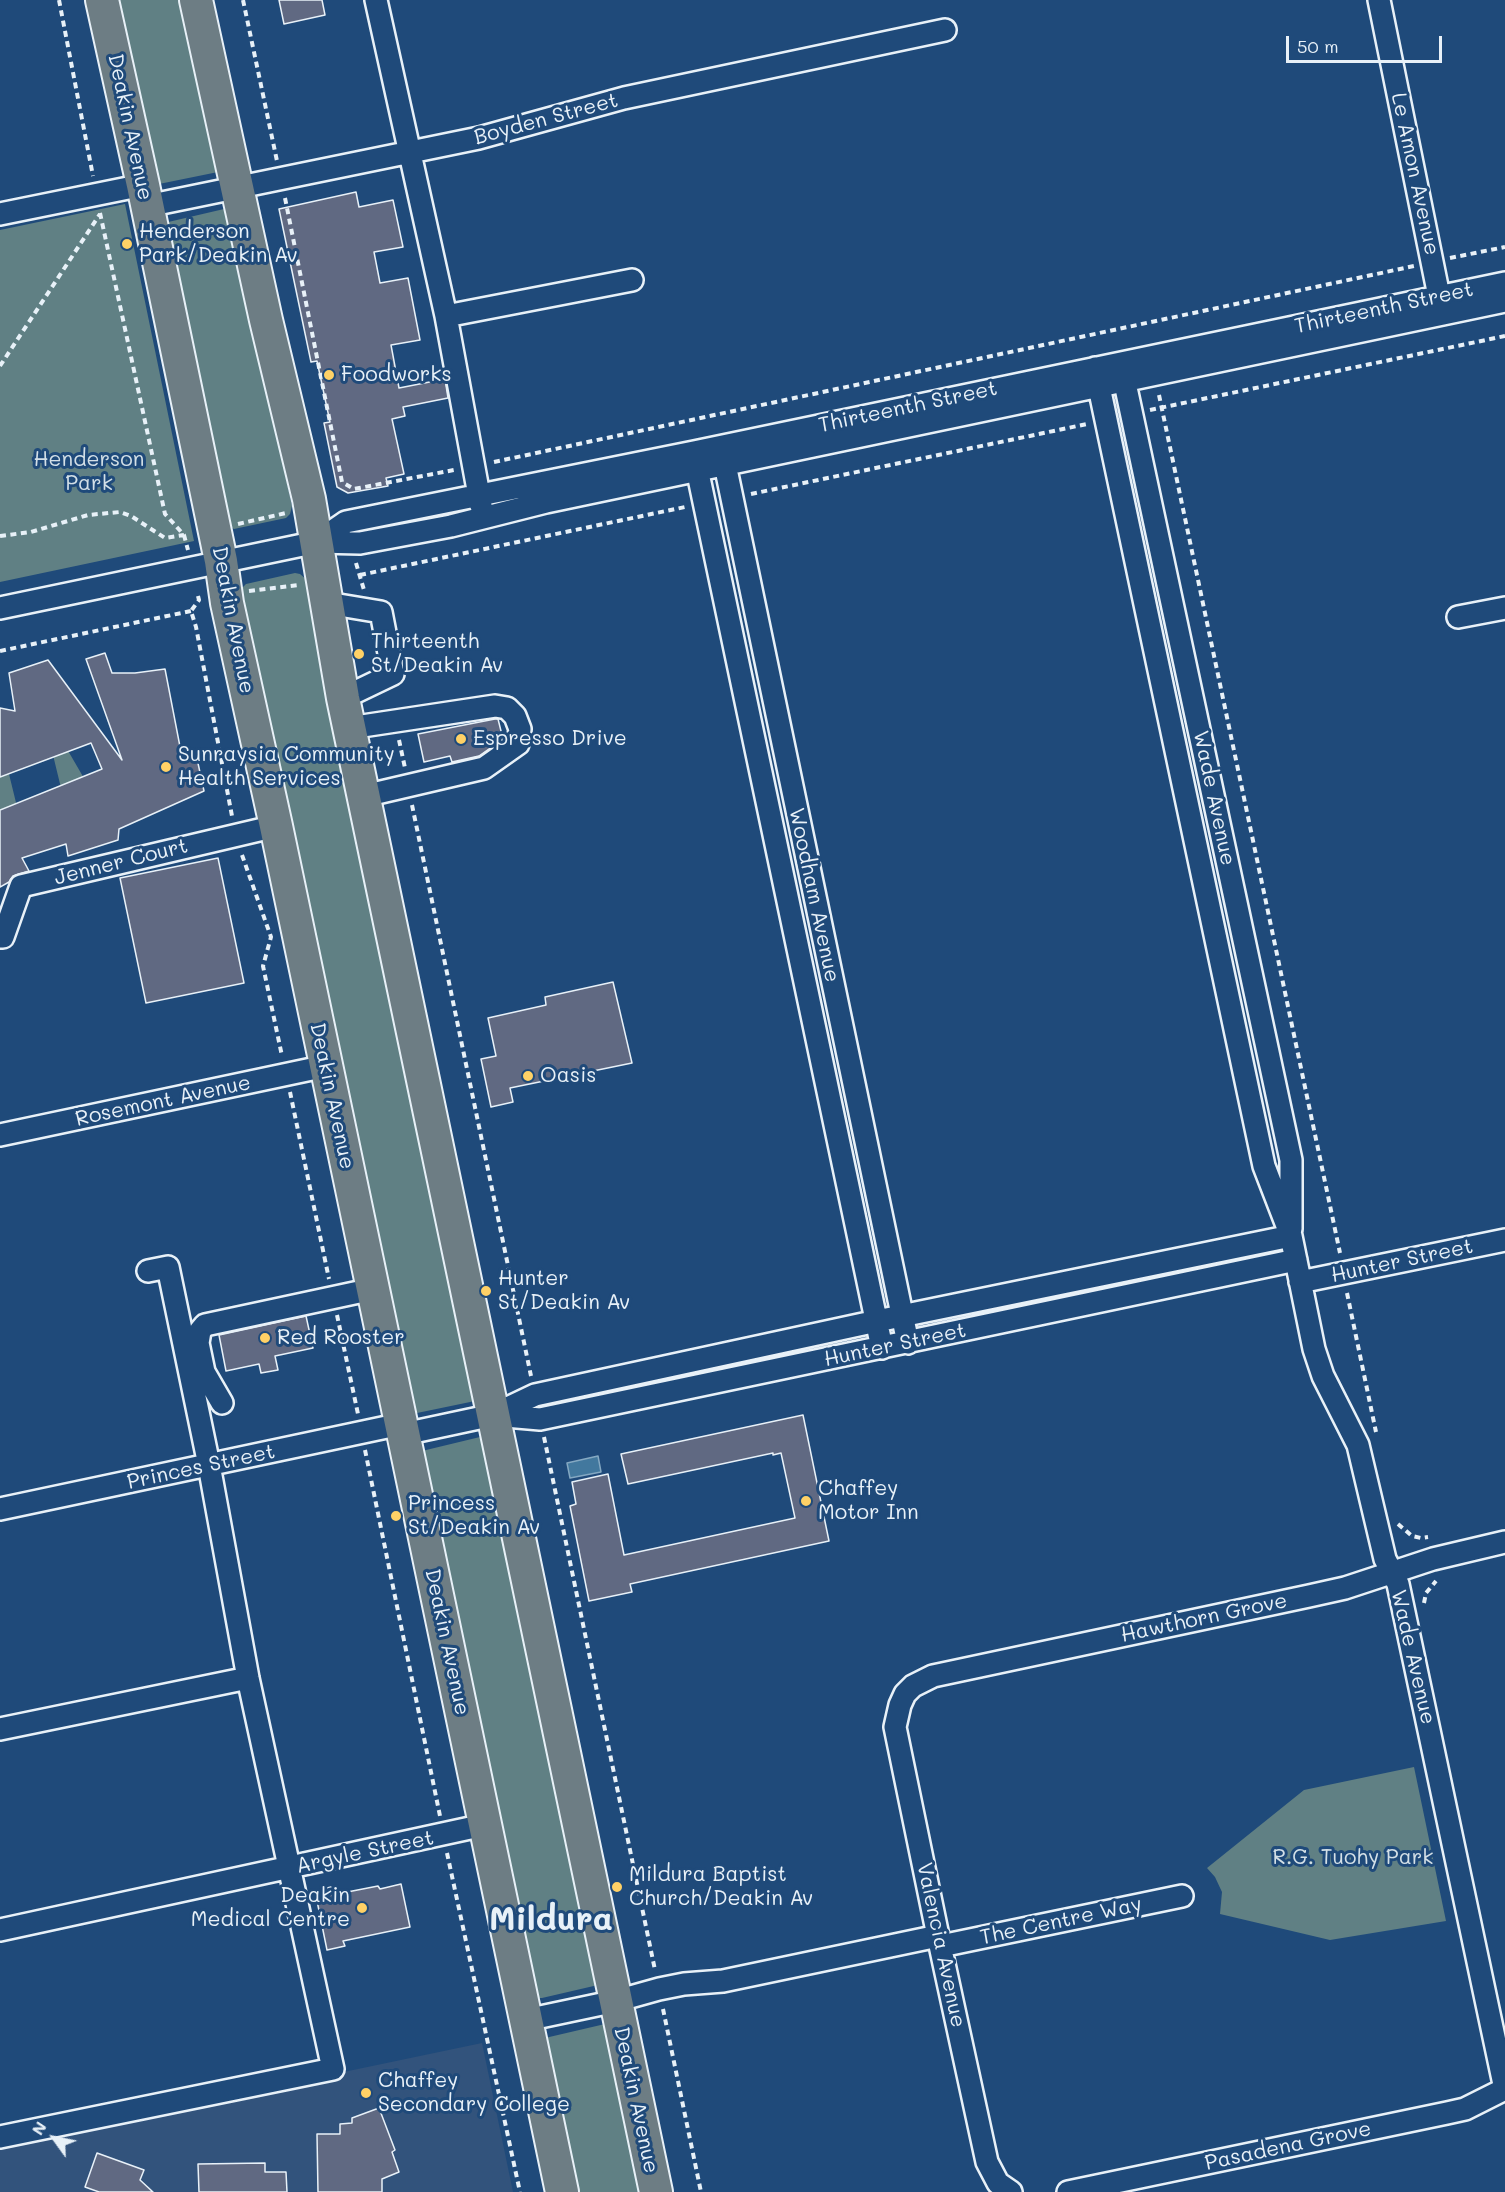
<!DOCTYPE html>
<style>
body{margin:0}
#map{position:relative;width:1505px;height:2192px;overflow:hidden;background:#1f4a7a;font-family:Mali,sans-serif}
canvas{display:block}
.north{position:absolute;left:24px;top:2108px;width:60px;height:60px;-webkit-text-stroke:4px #1f4a7a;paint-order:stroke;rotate:303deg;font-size:16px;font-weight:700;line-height:24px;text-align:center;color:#e8f1f8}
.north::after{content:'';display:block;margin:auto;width:21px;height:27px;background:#e8f1f8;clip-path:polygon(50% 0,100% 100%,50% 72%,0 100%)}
.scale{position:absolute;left:1286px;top:36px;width:156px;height:27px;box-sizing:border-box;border:3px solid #e8f1f8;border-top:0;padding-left:8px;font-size:18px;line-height:21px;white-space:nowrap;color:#e8f1f8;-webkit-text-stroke:4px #1f4a7a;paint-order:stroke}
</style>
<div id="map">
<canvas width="1505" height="2192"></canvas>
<div class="north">N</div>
<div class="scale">50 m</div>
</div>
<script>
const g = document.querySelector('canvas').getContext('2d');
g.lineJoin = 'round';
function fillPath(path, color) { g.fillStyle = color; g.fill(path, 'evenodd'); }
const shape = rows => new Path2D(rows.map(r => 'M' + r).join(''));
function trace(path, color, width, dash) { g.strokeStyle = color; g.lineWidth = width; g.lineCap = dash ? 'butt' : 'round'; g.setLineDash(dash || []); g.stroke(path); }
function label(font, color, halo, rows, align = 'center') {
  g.font = font + ' Mali,sans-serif'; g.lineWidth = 6; g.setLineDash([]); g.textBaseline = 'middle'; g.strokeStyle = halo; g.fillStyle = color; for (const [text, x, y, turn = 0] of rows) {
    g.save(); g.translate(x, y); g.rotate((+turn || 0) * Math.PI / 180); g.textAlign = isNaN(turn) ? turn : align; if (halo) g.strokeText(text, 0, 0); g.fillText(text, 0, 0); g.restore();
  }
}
fillPath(shape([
 [482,2043,513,2192,0,2192,0,2144]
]), '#32537c');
fillPath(shape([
 [117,0,182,0,218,172,159,184],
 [125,204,194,541,0,582,0,230],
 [224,209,230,213,292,506,290,514,286,518,234,529,227,525,164,223],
 [295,573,300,574,307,580,475,1401,417,1413,414,1413,241,597,241,589,246,584],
 [67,749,85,780,61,788,53,755],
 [9,774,20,819,0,810,0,777],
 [480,1437,483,1438,598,1985,542,1998,536,1998,422,1451],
 [1414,1767,1446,1921,1330,1940,1220,1914,1222,1892,1215,1877,1207,1868,1304,1790],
 [605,2024,644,2192,574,2192,545,2038]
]), '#608084');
const water = shape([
 [598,1456,601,1472,570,1478,567,1463,598,1456]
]);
fillPath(water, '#42789e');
trace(water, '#84a8c2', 1.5);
const building = shape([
 [279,0,322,0,325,15,284,24,279,0],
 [356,192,359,207,393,200,403,247,374,252,380,283,408,278,420,340,391,345,399,388,445,379,448,398,403,407,405,416,392,419,404,474,386,478,388,486,348,493,337,487,324,423,330,422,317,361,311,362,279,209,356,192],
 [105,653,112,673,135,673,165,669,182,757,196,754,204,791,119,829,118,840,68,856,66,844,22,858,29,871,13,876,9,882,0,887,0,810,102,769,91,743,0,777,0,708,15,711,9,673,48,660,122,760,86,659,105,653],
 [495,719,498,719,503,739,479,756,452,762,450,756,424,762,418,734,495,719],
 [218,858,244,983,146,1003,120,878,218,858],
 [613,982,632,1063,510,1088,513,1102,491,1107,481,1059,496,1056,488,1018,546,1005,545,997,613,982],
 [306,1316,313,1348,275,1356,278,1370,261,1373,259,1364,226,1371,219,1335,306,1316],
 [803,1415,829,1541,630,1584,632,1592,589,1601,570,1506,576,1504,572,1482,608,1474,624,1555,795,1518,781,1453,773,1455,773,1453,628,1484,621,1454,803,1415],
 [401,1884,410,1927,343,1941,345,1946,327,1950,315,1891,331,1887,332,1895,378,1886,380,1889,401,1884],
 [379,2108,395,2150,392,2152,399,2172,382,2179,382,2192,318,2192,317,2134,340,2134,340,2124,352,2123,352,2118,379,2108],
 [97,2153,144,2170,140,2180,153,2192,99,2192,85,2187,97,2153],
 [265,2163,265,2172,286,2172,287,2192,199,2192,198,2164,265,2163]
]);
fillPath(building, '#606982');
trace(building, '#e8f1f8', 1.5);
const minor = shape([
 [376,0,446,316,481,506],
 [1379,0,1442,311],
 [147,206,479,138,624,98,945,30],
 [0,214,143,185],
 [446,316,632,280],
 [1095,368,1264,1166,1291,1236,1314,1349,1323,1376,1358,1445,1385,1559,1398,1584,1505,2089],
 [1122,369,1291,1160,1291,1229],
 [722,450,908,1343],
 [695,459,882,1348],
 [317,542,346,522,694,452,1505,283],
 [327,603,381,612,393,674,343,698],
 [0,608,317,542,360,543,451,526,546,502,1505,301],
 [1458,617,1505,608],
 [349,728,495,706,507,708,515,716,520,729,518,744,484,768,364,796],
 [0,937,3,937,21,886,276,826],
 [0,1135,326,1066],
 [1300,1282,1505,1240],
 [222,1403,204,1372,198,1343,200,1331,205,1325,373,1289],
 [494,1415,540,1419,1296,1260],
 [404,1434,493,1415,535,1395,877,1321,1291,1236],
 [0,1509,401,1424],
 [0,1729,248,1678],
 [0,1930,484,1825],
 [941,1946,1182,1896],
 [526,2020,616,2001,659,1989,684,1984,723,1981,938,1936],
 [0,2137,333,2069,248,1678,209,1465,168,1267,148,1271],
 [1011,2192,998,2183,987,2162,938,1936,895,1727,900,1705,905,1694,913,1686,933,1676,1309,1596,1345,1588,1433,1559,1505,1542],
 [1068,2192,1447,2113,1465,2109,1505,2089]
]);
const highway = shape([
 [102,0,143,185,221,561,227,603,276,826,562,2192],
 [196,0,266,320,309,499,343,698,656,2192]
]);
trace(minor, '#e8f1f8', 26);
trace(highway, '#e8f1f8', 36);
trace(shape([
 [59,0,93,176],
 [243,0,277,161],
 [285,198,342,482,354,489,454,470],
 [100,213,165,514,184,535,188,550],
 [1450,258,1505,247],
 [0,366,100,214],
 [1159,395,1340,1253],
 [1150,410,1505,336],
 [494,462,1414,266],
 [751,494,1087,424],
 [238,524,286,513],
 [0,536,31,532,88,515,120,512,131,516,165,538,184,535],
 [356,563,364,590],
 [360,575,685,507],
 [249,591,299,585],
 [198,596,199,600,191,611,196,627,232,816],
 [0,651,191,611],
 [399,740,405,768],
 [412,805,531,1376],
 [242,855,271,937,263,966,282,1056],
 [290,1092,329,1279],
 [1347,1293,1376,1432],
 [337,1315,358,1414],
 [544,1437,655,1970],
 [365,1450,440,1816],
 [1398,1524,1412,1536,1421,1538,1428,1537],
 [1424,1603,1426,1593,1436,1581],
 [447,1853,520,2192],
 [663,2009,701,2192]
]), '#e8f1f8', 4, [6, 4.5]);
trace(minor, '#1f4a7a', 21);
trace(highway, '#6d7d84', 32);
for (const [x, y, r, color] of [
 [127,244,6,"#ffd166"],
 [329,375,6,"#ffd166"],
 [359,654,6,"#ffd166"],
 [461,739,6,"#ffd166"],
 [166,767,6,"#ffd166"],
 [528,1076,6,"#ffd166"],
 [486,1291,6,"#ffd166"],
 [265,1338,6,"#ffd166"],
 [806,1501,6,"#ffd166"],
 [396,1516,6,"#ffd166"],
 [617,1887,6,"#ffd166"],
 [362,1908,6,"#ffd166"],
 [366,2093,6,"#ffd166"]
]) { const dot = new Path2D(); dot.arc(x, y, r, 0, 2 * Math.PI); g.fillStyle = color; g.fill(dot); trace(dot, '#1f4a7a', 2); }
label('21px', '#e8f1f8', '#1f4a7a', [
 ["Boyden Street",546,119,-15],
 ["Deakin Avenue",130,127,78],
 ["Le Amon Avenue",1415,174,78],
 ["Thirteenth Street",1384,308,-12],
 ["Thirteenth Street",908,407,-12],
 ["Deakin Avenue",233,620,79],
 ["Wade Avenue",1214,798,78],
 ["Jenner Court",121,862,-14],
 ["Woodham Avenue",814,895,78],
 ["Deakin Avenue",332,1096,78],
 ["Rosemont Avenue",163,1101,-12],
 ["Hunter Street",1402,1261,-12],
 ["Hunter Street",895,1345,-12],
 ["Princes Street",201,1467,-12],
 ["Hawthorn Grove",1204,1618,-12],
 ["Deakin Avenue",447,1642,78],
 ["Wade Avenue",1413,1657,77],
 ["Argyle Street",365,1852,-12],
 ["The Centre Way",1061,1921,-12],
 ["Valencia Avenue",941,1945,78],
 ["Deakin Avenue",636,2100,78],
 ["Pasadena Grove",1288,2146,-12]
]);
label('21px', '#e8f1f8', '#1f4a7a', [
 ["Henderson",139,232],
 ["Park/Deakin Av",139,256],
 ["Foodworks",341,375],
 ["Thirteenth",371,642],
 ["St/Deakin Av",371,666],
 ["Espresso Drive",473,739],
 ["Sunraysia Community",178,755],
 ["Health Services",178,779],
 ["Oasis",540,1076],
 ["Hunter",498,1279],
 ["St/Deakin Av",498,1303],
 ["Red Rooster",277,1338],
 ["Chaffey",818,1489],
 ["Motor Inn",818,1513],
 ["Princess",408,1504],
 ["St/Deakin Av",408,1528],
 ["Mildura Baptist",629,1875],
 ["Church/Deakin Av",629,1899],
 ["Deakin",350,1896,"right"],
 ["Medical Centre",350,1920,"right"],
 ["Chaffey",378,2081],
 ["Secondary College",378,2105]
], 'left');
label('21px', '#d4e0e7', '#1f4a7a', [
 ["Henderson",89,460],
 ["Park",89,484],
 ["R.G. Tuohy Park",1353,1858]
]);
label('bold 33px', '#e8f1f8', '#1f4a7a', [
 ["Mildura",551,1920]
]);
</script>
